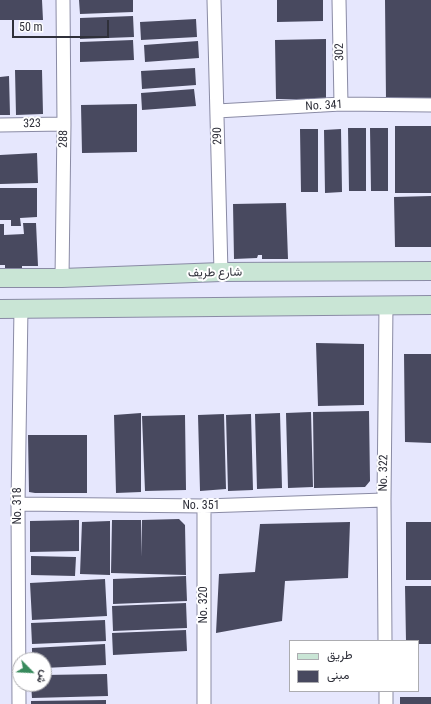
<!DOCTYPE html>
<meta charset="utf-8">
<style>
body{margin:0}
#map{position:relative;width:431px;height:704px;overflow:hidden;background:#e6e7fd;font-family:"Roboto Condensed",Vazirmatn,sans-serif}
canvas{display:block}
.legend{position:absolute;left:289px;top:640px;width:130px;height:52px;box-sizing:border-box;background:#fff;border:1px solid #acacb0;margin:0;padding:5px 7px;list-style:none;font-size:12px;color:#2f303a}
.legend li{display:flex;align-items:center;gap:8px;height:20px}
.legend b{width:20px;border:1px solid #acacb0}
.north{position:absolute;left:12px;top:652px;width:40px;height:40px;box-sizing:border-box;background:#fff;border:1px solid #acacb0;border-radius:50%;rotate:114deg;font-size:11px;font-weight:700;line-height:16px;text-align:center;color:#2f303a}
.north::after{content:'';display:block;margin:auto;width:14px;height:18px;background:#378a5c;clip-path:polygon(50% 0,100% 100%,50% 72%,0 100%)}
.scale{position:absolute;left:12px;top:20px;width:97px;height:18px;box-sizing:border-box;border:2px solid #2f303a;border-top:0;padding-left:5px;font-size:12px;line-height:14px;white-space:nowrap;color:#2f303a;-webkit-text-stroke:3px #fff;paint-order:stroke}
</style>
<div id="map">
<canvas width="431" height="704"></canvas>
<ul class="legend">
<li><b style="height:5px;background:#c9e5d5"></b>طريق</li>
<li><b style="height:11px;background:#48495f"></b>مبنى</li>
</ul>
<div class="north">ش</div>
<div class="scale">50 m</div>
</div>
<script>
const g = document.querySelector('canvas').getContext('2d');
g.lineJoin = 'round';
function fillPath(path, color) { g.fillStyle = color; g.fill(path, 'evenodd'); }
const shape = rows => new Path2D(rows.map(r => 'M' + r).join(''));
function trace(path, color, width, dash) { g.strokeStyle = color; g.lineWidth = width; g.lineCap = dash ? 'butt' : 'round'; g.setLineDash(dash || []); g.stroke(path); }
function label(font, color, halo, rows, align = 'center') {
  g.font = font + ' "Roboto Condensed",Vazirmatn,sans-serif'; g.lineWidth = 4; g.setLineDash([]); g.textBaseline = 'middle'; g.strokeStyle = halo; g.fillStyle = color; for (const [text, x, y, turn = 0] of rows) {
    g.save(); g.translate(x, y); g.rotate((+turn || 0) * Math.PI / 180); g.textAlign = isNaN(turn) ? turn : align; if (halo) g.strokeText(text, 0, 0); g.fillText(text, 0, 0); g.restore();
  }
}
fillPath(shape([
 [0,0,42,0,43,20,0,20],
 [79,0,133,0,133,12,80,14],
 [277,0,323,0,323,21,277,22],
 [385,0,431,0,431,100,386,100],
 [133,16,134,37,80,39,80,18],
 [196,19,197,37,141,40,140,22],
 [326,39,326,99,276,99,275,40],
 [133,40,134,60,80,62,80,42],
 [198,41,199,58,145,62,144,45],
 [195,68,196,85,142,89,141,71],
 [15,70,42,70,43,114,16,115],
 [9,76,10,115,0,115,0,77],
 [194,89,196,106,142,110,141,93],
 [137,104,137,152,82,153,81,105],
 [395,126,431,126,431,193,395,193],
 [348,128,366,128,366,191,349,191],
 [370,128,388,128,388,191,371,191],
 [300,129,318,129,318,192,301,192],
 [341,129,342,192,325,193,324,130],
 [37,153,38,183,0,184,0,155],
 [0,188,37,188,37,217,20,218,21,226,11,226,11,220,0,220],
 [431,196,431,247,395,247,394,197],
 [286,203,288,259,262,259,262,255,258,255,257,258,234,259,233,204],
 [23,223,36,223,38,266,22,266,22,269,5,270,5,265,0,265,0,224,4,224,4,235,24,234],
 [316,343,364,344,364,405,318,406],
 [404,354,431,354,431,443,405,442],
 [369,411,370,481,365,487,314,488,313,412],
 [311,412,313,487,288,488,286,413],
 [141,413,141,492,116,493,114,415],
 [280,413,282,488,257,489,255,414],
 [224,414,226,489,200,491,198,415],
 [251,414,253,490,228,491,226,415],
 [185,415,186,490,145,491,142,416],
 [28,435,87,435,87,493,35,493,29,492],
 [179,519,185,525,186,575,111,573,112,520,141,520,142,557,142,520],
 [79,520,79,551,30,552,30,521],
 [110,521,110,575,80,574,82,522],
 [350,522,348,578,285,581,282,621,216,633,219,574,255,572,260,524],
 [406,522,431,522,431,580,406,580],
 [31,556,76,557,75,576,31,575],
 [186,576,187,601,113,604,113,579],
 [105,579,107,616,32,620,30,583],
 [405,586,431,586,431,644,418,644,418,641,406,641],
 [186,603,187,628,113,631,112,606],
 [105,620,106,641,32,644,31,623],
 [186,630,187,651,113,655,112,633],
 [105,644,106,665,44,668,44,660,32,660,32,648],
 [107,674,108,696,32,698,31,684,44,684,44,675],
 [400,697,431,697,431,704,400,704],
 [106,700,106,704,31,704,31,701]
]), '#48495f');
const street = shape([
 [214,0,221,272],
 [339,0,341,104],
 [217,111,341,104,431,105],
 [0,125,64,124],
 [62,278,64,124,63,0],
 [18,504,204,506,384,500],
 [385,641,384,500,386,305],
 [386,691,386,704],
 [19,704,18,504,21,308],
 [204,704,204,506]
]);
const secondary = shape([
 [0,278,62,278,221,272,431,271],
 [0,309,431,305]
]);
trace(street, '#8a8ba5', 15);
trace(secondary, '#8a8ba5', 20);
trace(street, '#fff', 13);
trace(secondary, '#c9e5d5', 18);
label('12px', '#2f303a', '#fff', [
 ["302",340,52,-91],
 ["No. 341",324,106,-3],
 ["323",32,124,-1],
 ["290",218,136,-91],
 ["288",64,139,-89],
 ["شارع طريف",215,273,-1],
 ["No. 322",384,473,-89],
 ["No. 318",18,506,-90],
 ["No. 351",201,506],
 ["No. 320",204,605,-90]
]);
</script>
